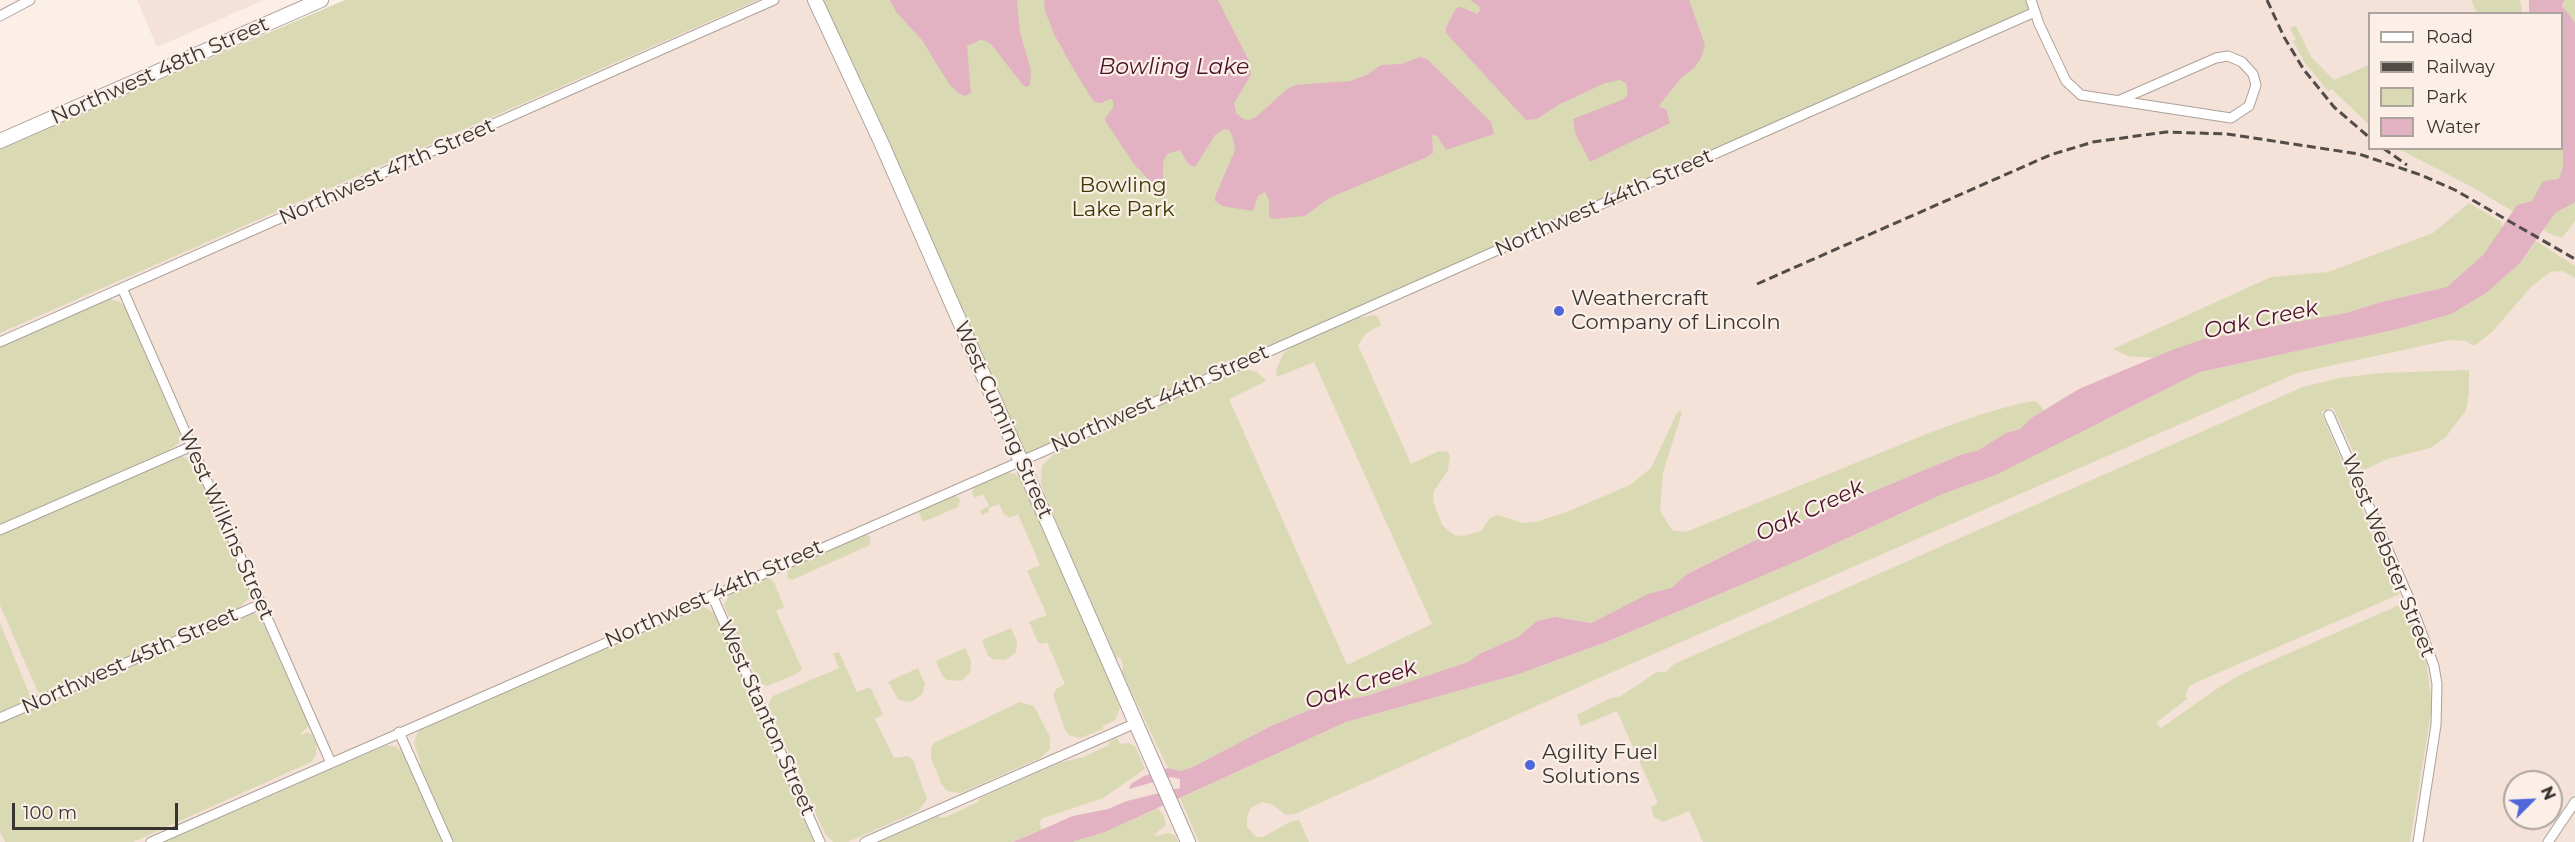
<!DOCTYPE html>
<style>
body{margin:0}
#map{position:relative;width:2575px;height:842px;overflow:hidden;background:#fbefe8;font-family:Montserrat,sans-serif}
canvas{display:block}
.legend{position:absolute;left:2368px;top:12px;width:195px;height:138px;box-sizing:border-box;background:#fbefe8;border:2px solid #ada49f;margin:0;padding:8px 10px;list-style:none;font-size:18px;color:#383431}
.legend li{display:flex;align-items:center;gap:12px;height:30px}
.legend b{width:30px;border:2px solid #ada49f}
.north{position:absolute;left:2503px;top:770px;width:60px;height:60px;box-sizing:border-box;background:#fbefe8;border:2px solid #ada49f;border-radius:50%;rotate:66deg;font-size:16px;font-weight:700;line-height:24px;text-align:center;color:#383431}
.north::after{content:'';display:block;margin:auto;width:21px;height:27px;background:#5066db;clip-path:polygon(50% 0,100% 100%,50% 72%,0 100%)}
.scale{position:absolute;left:12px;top:803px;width:166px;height:27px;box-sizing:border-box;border:3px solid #383431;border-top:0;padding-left:8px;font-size:18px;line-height:21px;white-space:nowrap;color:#383431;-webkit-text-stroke:4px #fbefe8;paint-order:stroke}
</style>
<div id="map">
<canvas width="2575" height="842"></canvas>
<ul class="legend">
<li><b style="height:8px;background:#fff"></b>Road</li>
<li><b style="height:8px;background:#514c48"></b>Railway</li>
<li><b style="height:16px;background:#d9dab3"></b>Park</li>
<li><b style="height:16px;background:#e2b1c2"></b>Water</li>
</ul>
<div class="north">N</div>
<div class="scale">100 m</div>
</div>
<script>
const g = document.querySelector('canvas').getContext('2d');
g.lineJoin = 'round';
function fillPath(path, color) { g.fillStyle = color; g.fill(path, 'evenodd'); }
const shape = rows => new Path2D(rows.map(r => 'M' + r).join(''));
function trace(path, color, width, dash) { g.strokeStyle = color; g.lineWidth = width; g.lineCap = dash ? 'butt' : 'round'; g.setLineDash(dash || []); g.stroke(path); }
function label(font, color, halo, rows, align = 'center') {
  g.font = font + ' Montserrat,sans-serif'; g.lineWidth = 4.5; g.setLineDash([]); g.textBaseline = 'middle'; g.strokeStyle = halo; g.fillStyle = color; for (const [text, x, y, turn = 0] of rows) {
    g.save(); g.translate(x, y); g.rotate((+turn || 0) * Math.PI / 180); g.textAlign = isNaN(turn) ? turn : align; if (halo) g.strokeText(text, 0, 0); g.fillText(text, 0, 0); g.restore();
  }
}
fillPath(shape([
 [137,0,264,0,157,47],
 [374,0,2575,0,2575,842,0,842,0,161],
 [2370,14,2562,14,2562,148,2370,148],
 [2515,782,2551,782,2551,818,2515,818]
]), '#f4e1d7');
fillPath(shape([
 [345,0,758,0,0,333,0,148],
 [815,0,2031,0,2035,12,1021,460],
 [2471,0,2520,0,2522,13,2477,13],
 [2564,0,2575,0,2575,221,2562,238,2549,233,2474,188,2399,149,2562,148,2562,14],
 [2296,26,2311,57,2334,80,2369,65,2369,125,2332,89,2328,91,2305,63,2293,41,2296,39,2290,28],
 [2469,203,2501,222,2502,229,2484,254,2447,287,2381,302,2346,313,2172,350,2153,358,2128,356,2113,349,2271,277,2328,272,2433,233],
 [2536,241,2575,266,2575,278,2562,271,2550,272,2531,287,2492,332,2474,346,2466,341,2449,340,2297,373,1617,670,1295,814,1286,815,1272,804,1262,802,1251,808,1247,816,1247,827,1256,837,1263,837,1290,822,1299,820,1309,842,1199,842,1180,798,1346,722,1519,674,1606,642,1802,559,1945,493,1996,475,2200,372,2398,329,2451,314,2520,263],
 [107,298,120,302,126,308,180,435,180,442,169,450,0,525,0,346],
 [1374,315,1378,317,1381,325,1366,333,1358,345,1411,464,1439,451,1448,452,1450,455,1448,470,1434,491,1433,501,1442,525,1454,535,1463,536,1481,531,1490,518,1498,515,1523,523,1536,522,1569,511,1630,485,1651,468,1678,411,1682,412,1663,473,1660,511,1672,530,1686,532,1929,433,1982,414,2018,404,2036,401,2044,410,2020,429,2006,433,1977,451,1963,454,1756,540,1687,574,1671,588,1648,594,1591,623,1555,617,1537,621,1518,637,1481,653,1468,662,1370,695,1324,704,1271,726,1193,767,1180,771,1168,768,1122,672,1123,664,1120,657,1116,658,1110,644,1045,496,1041,483,1042,466,1053,455,1094,433,1105,433,1112,426,1235,371,1250,370,1257,372,1266,381,1229,399,1347,665,1432,624,1314,362,1277,377,1276,370,1283,354,1293,346,1353,319],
 [2469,370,2469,393,2466,410,2445,438,2430,448,2387,459,2362,471,2333,407,2321,412,2368,524,2367,528,2378,545,2377,551,2381,553,2400,594,2197,682,2189,686,2185,697,2188,698,2156,723,2161,728,2221,686,2246,672,2404,603,2426,659,2432,706,2410,842,1703,842,1689,811,1663,822,1654,817,1651,807,1658,803,1617,711,1581,726,1577,715,1609,699,1621,696,1657,672,1666,672,1674,664,2303,387,2339,378,2380,373],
 [180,455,192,461,251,592,249,598,239,608,41,695,37,690,0,605,0,533],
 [1006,473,1015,474,1022,480,1119,700,1117,702,1120,708,1115,720,1103,726,1103,729,1080,738,1069,735,1065,729,1053,695,1056,689,1065,684,1047,642,1042,644,1038,642,1029,622,1047,615,1027,571,1040,565,1018,514,1009,518,1007,515,1005,516,999,504,988,508,989,512,982,515,980,510,989,506,983,494,974,498,972,493,974,486],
 [954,495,960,499,958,507,923,522,918,510],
 [865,534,870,537,870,545,792,580,788,578,787,568],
 [768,577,774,582,784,607,776,611,802,669,794,675,767,686,758,682,724,605,730,593],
 [701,606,715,613,814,842,454,842,419,764,421,763,414,743,418,731],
 [248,613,254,613,261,618,309,726,301,733,303,735,308,732,312,735,317,744,316,755,311,762,133,842,5,842,0,832,0,722],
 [0,623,31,698,28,702,0,714],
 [1011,628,1017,642,1016,653,1005,660,993,659,988,656,982,640],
 [965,648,971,661,970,672,961,681,947,680,943,677,936,661],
 [839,652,857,692,870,687,883,714,875,719,894,758,908,756,913,760,927,799,918,811,848,842,833,842,825,834,768,705,773,696,839,668,833,654],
 [918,668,925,684,922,694,913,701,906,702,898,699,888,682],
 [1020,702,1034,706,1050,737,1050,749,1040,758,961,793,947,791,942,785,931,758,931,748,934,743],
 [1117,738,1120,744,1128,743,1135,746,1145,769,1103,798,1043,818,1039,822,1042,829,1013,842,878,842,937,816,944,818,978,802,980,798,1059,763,1084,757,1109,745,1110,741],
 [387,745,397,747,405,755,446,842,163,842],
 [1158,808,1164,817,1166,825,1154,835,1157,836,1168,833,1175,835,1178,842,1072,842,1105,832]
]), '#d9dab3');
fillPath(shape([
 [890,0,1017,0,1020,32,1031,70,1030,85,1026,87,1022,84,991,44,986,41,980,40,967,46,971,93,965,96,958,93,949,84,922,40,896,12],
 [1044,0,1218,0,1249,61,1251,75,1234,103,1236,113,1243,119,1249,120,1256,117,1287,89,1295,85,1350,81,1367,75,1381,65,1402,64,1420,57,1427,59,1491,122,1494,134,1446,150,1437,136,1432,135,1433,153,1427,157,1329,198,1305,216,1272,219,1269,216,1269,200,1265,192,1258,196,1253,211,1222,206,1215,201,1215,197,1235,150,1233,138,1229,130,1224,129,1215,135,1195,167,1189,165,1180,150,1167,154,1163,162,1163,179,1155,183,1150,181,1134,164,1106,122,1105,118,1113,108,1113,100,1110,99,1101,103,1094,102,1074,70,1054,34,1045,11],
 [1470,0,1689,0,1705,45,1701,58,1694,68,1682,77,1660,104,1659,107,1666,109,1670,123,1590,162,1575,133,1573,119,1624,99,1628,94,1626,83,1620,80,1605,83,1558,105,1537,119,1526,120,1446,33,1446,28,1456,8,1461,7,1477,14,1480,11,1479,6],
 [2529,0,2564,0,2562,6,2575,23,2575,202,2555,213,2520,263,2486,293,2451,314,2398,329,2200,372,1996,475,1945,493,1802,559,1606,642,1519,674,1346,722,1105,832,1072,842,1013,842,1073,816,1108,809,1127,801,1180,788,1180,779,1171,777,1129,789,1131,784,1144,776,1168,768,1180,771,1193,767,1271,726,1324,704,1370,695,1468,662,1481,653,1518,637,1537,621,1555,617,1591,623,1648,594,1671,588,1687,574,1756,540,1963,454,1977,451,2006,433,2020,429,2033,417,2079,389,2172,350,2204,339,2346,313,2381,302,2447,287,2484,254,2517,205,2532,201,2543,181,2559,179,2563,167,2562,14,2529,13]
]), '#e2b1c2');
const street = shape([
 [2031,0,2039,24,2066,81,2081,95,2231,118,2249,106,2256,85,2253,74,2242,62,2228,56,2216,58,2120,100],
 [0,16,30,0],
 [122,288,331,763],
 [0,342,774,0],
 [2329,415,2408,596,2434,666,2437,684,2436,725,2418,842],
 [0,530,192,446],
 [712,595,820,842],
 [0,718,261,604],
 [399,732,448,842],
 [151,842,1042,452,2035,12],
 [865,842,1136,723],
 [2548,842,2575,802]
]);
const secondary = shape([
 [815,0,881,142,1188,842],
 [0,141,321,0]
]);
trace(street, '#aca19b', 11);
trace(secondary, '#aca19b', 16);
trace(street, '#fff', 9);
trace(secondary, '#fff', 14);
trace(shape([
 [2267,0,2284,37,2304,70,2334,107,2370,138],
 [2383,148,2407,165],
 [1757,284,2050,155,2093,142,2166,132,2227,134,2359,154,2421,175,2455,190,2575,259]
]), '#514c48', 3, [9, 4.5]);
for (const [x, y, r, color] of [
 [1559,311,6,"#5066db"],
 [1530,765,6,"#5066db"]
]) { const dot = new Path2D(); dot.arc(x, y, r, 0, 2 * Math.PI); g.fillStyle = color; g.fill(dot); trace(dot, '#fbefe8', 2); }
label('21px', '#383431', '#fbefe8', [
 ["Northwest 48th Street",160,71,-24],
 ["Northwest 47th Street",387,172,-24],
 ["Northwest 44th Street",1604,203,-24],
 ["Northwest 44th Street",1160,399,-24],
 ["West Cuming Street",1003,420,66],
 ["West Wilkins Street",226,525,66],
 ["West Webster Street",2388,556,68],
 ["Northwest 44th Street",714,594,-24],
 ["Northwest 45th Street",130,661,-24],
 ["West Stanton Street",766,718,66]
]);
label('21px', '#3c3a01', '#fbefe8', [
 ["Bowling",1123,186],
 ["Lake Park",1123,210]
]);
label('21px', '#383431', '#fbefe8', [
 ["Weathercraft",1571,299],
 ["Company of Lincoln",1571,323],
 ["Agility Fuel",1542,753],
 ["Solutions",1542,777]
], 'left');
label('italic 22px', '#4b122c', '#fbefe8', [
 ["Bowling Lake",1174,68],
 ["Oak Creek",2261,320,-12],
 ["Oak Creek",1810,511,-25],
 ["Oak Creek",1361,685,-18]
]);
</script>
